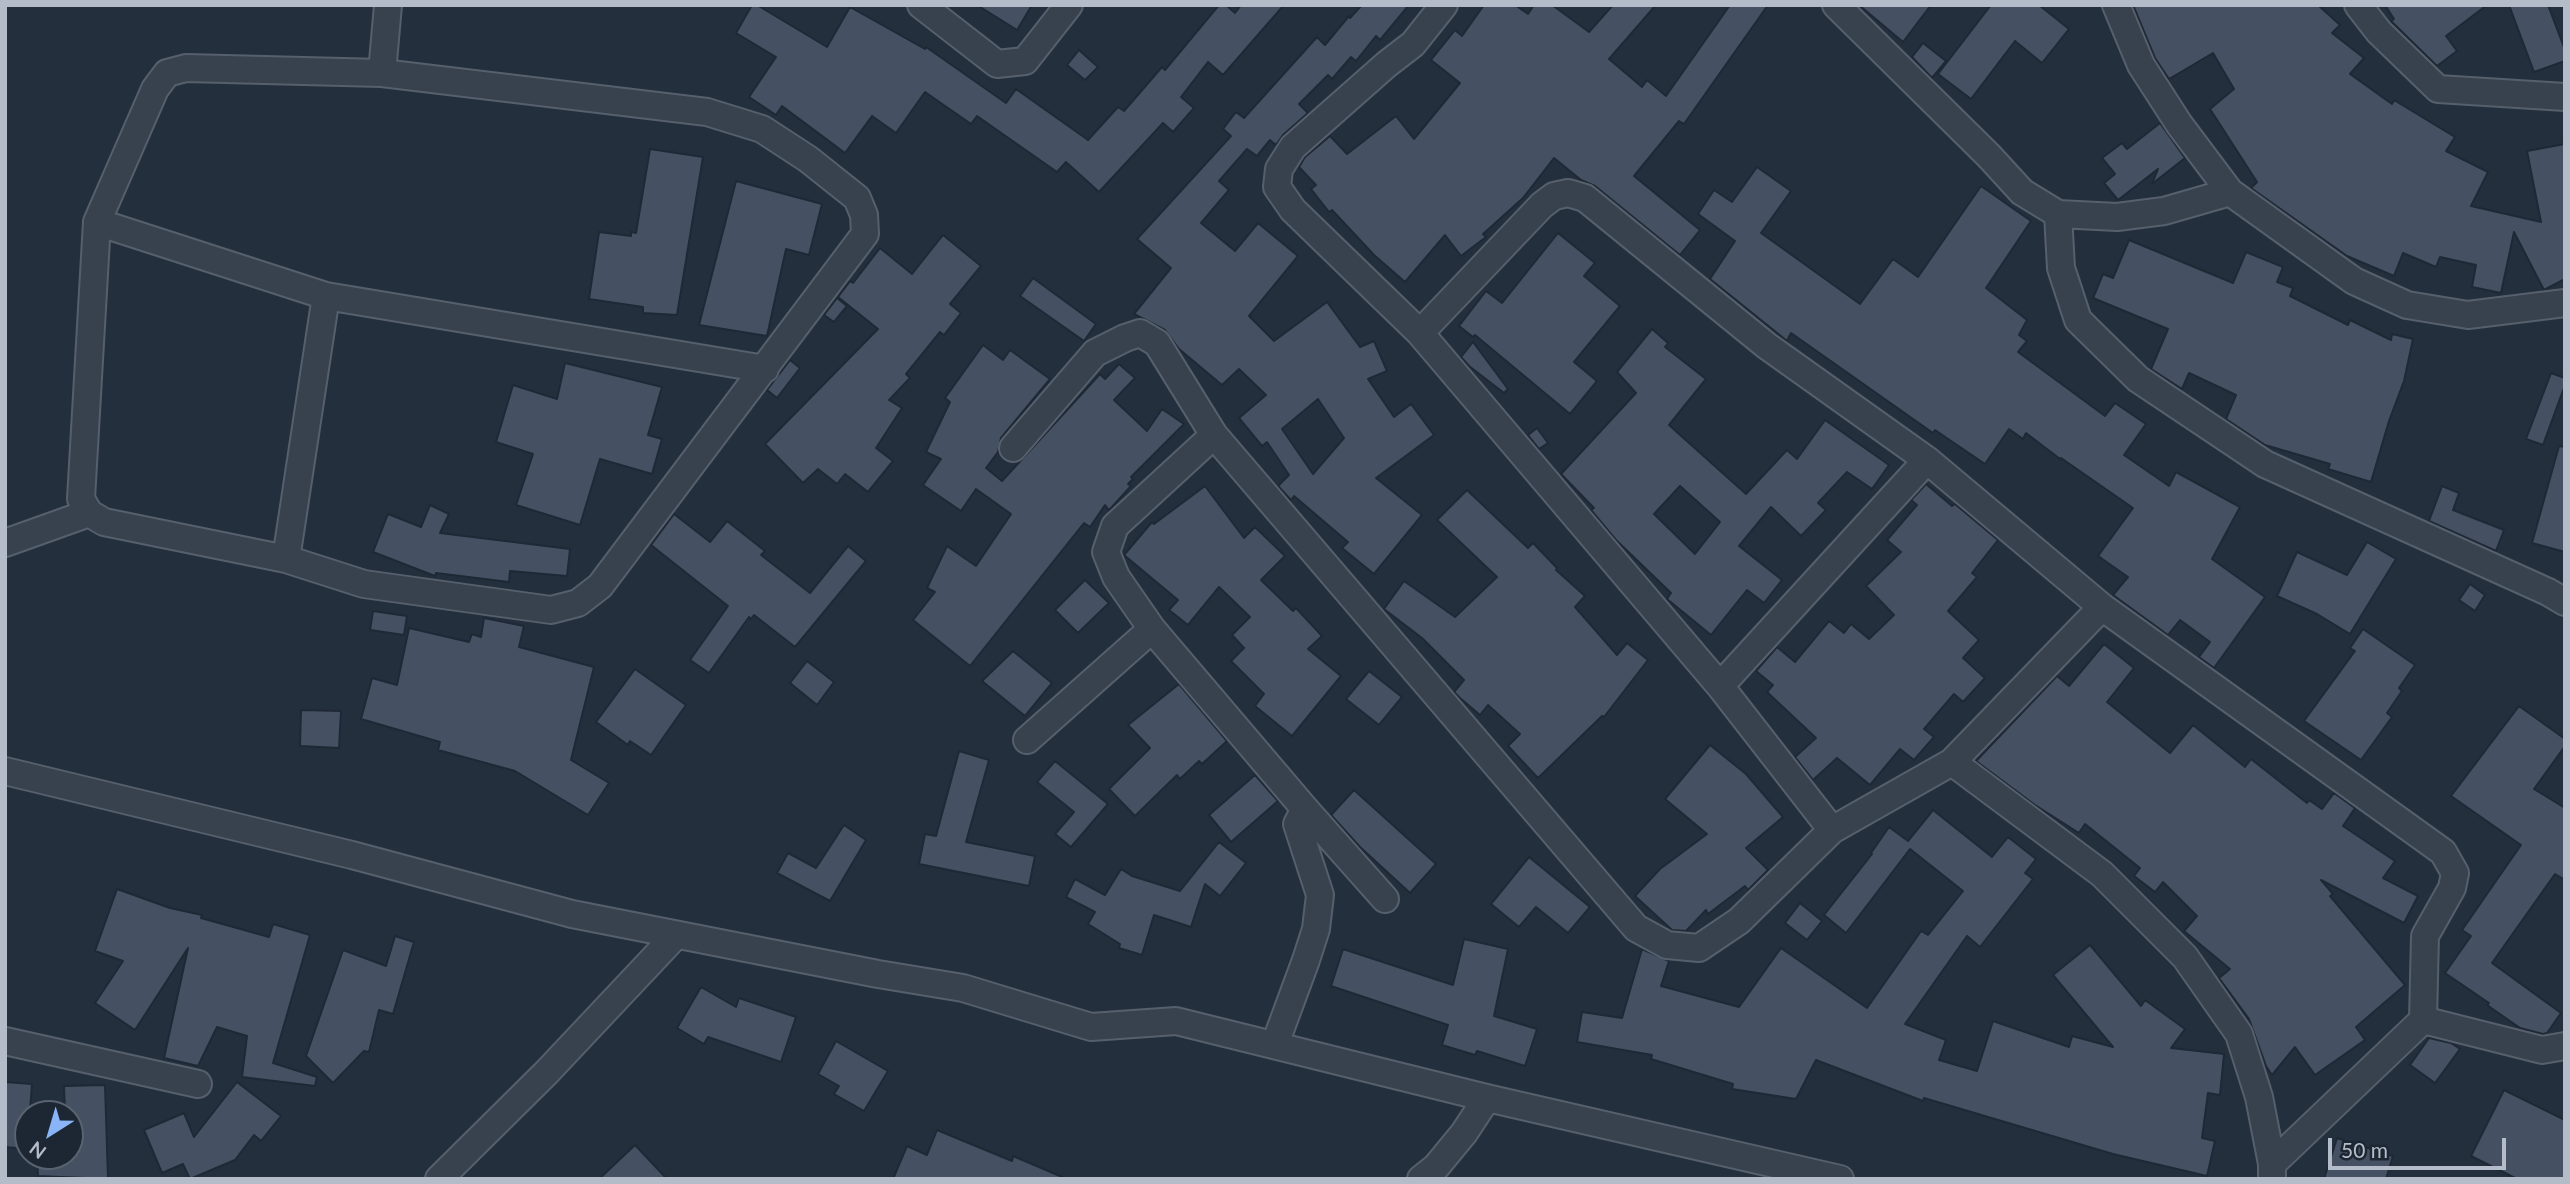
<!DOCTYPE html>
<style>
body{margin:0}
#map{position:relative;width:2570px;height:1184px;overflow:hidden;background:#242f3e;font-family:Lato,sans-serif}
canvas{display:block}
.frame{position:absolute;inset:0;border:7px solid #b4bcc9;pointer-events:none}
.north{position:absolute;left:14px;top:1100px;width:70px;height:70px;box-sizing:border-box;background:#1d2633;border:2px solid #59626f;border-radius:50%;rotate:217deg;font-size:19px;font-weight:700;line-height:28px;text-align:center;color:#b4bcc9}
.north::after{content:'';display:block;margin:auto;width:24px;height:32px;background:#8ab4f8;clip-path:polygon(50% 0,100% 100%,50% 72%,0 100%)}
.scale{position:absolute;left:2328px;top:1138px;width:178px;height:32px;box-sizing:border-box;border:4px solid #b4bcc9;border-top:0;padding-left:9px;font-size:21px;line-height:24px;white-space:nowrap;color:#b4bcc9;-webkit-text-stroke:5px #1d2633;paint-order:stroke}
</style>
<div id="map">
<canvas width="2570" height="1184"></canvas>
<div class="frame"></div>
<div class="north">N</div>
<div class="scale">50 m</div>
</div>
<script>
const g = document.querySelector('canvas').getContext('2d');
g.lineJoin = 'round';
function fillPath(path, color) { g.fillStyle = color; g.fill(path, 'evenodd'); }
const shape = rows => new Path2D(rows.map(r => 'M' + r).join(''));
function trace(path, color, width, dash) { g.strokeStyle = color; g.lineWidth = width; g.lineCap = dash ? 'butt' : 'round'; g.setLineDash(dash || []); g.stroke(path); }
const building = shape([
 [752,5,757,5,827,47,850,7,925,49,926,47,1006,103,1016,89,1088,140,1118,107,1124,111,1162,67,1165,70,1219,5,1226,5,1235,13,1241,5,1284,5,1223,75,1208,62,1181,97,1194,108,1173,132,1163,123,1099,192,1066,162,1057,172,977,116,971,124,925,92,896,133,872,116,845,153,782,106,776,115,749,97,776,57,736,33,752,5],
 [977,5,1032,5,1017,30,977,5],
 [1362,5,1409,5,1380,40,1376,36,1356,61,1351,57,1332,79,1328,75,1299,104,1308,113,1283,135,1276,145,1270,140,1257,156,1247,149,1219,181,1229,190,1201,223,1235,251,1258,223,1298,256,1249,316,1274,341,1327,302,1360,347,1374,341,1387,371,1368,379,1394,417,1411,404,1434,435,1376,478,1422,515,1374,574,1342,548,1348,542,1294,496,1291,500,1278,486,1289,475,1267,442,1262,446,1239,418,1266,395,1239,369,1222,385,1179,349,1165,330,1134,314,1171,268,1137,239,1231,136,1223,129,1236,112,1244,118,1317,37,1325,45,1349,16,1350,18,1362,5],
 [1318,399,1344,438,1313,474,1282,429,1318,399],
 [1484,5,1515,5,1528,14,1534,5,1552,5,1589,32,1613,5,1656,5,1609,59,1642,87,1647,80,1666,96,1730,5,1768,5,1684,124,1679,121,1634,176,1700,230,1680,255,1595,186,1581,180,1554,158,1523,198,1483,234,1486,237,1461,256,1445,235,1405,282,1374,255,1332,210,1329,212,1311,189,1316,185,1299,167,1305,157,1330,136,1347,154,1396,116,1414,139,1460,83,1431,60,1455,30,1462,36,1484,5],
 [1859,5,1931,5,1903,42,1859,5],
 [1991,5,2039,5,2069,29,2042,63,2015,41,1971,99,1938,74,1991,5],
 [2133,5,2318,5,2340,25,2332,33,2364,58,2350,74,2392,104,2394,100,2455,137,2446,151,2488,172,2471,206,2541,222,2527,151,2565,144,2565,279,2544,290,2514,232,2501,293,2472,287,2476,265,2440,257,2436,267,2403,253,2394,276,2347,256,2251,188,2257,182,2210,109,2234,89,2213,53,2169,79,2155,58,2133,5],
 [2385,5,2487,5,2446,36,2457,51,2437,66,2391,21,2394,19,2385,5],
 [2509,5,2548,5,2565,50,2565,61,2534,72,2509,5],
 [1923,43,1946,61,1932,78,1912,57,1923,43],
 [1079,50,1098,67,1085,80,1067,65,1079,50],
 [2160,123,2185,158,2152,184,2158,169,2118,200,2104,183,2115,174,2102,158,2122,143,2127,149,2160,123],
 [650,149,703,157,677,315,643,313,643,307,589,299,599,232,631,236,631,232,636,233,650,149],
 [1757,167,1791,191,1761,233,1860,304,1893,259,1918,277,1981,186,2031,221,1986,288,2027,320,2019,335,2027,341,2018,352,2105,416,2115,403,2146,424,2124,455,2169,486,2176,472,2240,507,2212,559,2265,597,2214,668,2199,657,2210,642,2180,620,2168,635,2113,595,2128,577,2098,556,2133,508,2061,458,2060,459,2026,433,2023,439,2009,429,1985,464,1935,430,1933,433,1791,333,1787,341,1710,279,1735,241,1698,214,1714,190,1732,202,1757,167],
 [736,181,822,204,809,255,786,249,767,336,699,325,736,181],
 [1558,233,1595,263,1584,276,1620,306,1574,362,1597,381,1570,414,1475,335,1473,337,1459,326,1486,291,1502,303,1558,233],
 [943,235,981,266,950,304,961,313,944,335,940,332,906,374,910,378,889,400,902,408,876,448,893,461,868,492,845,474,837,484,818,469,803,483,765,444,878,329,838,297,850,281,853,283,880,248,912,274,943,235],
 [2129,240,2233,283,2246,252,2283,267,2277,282,2293,288,2290,296,2348,325,2350,320,2391,340,2392,334,2413,339,2404,381,2389,421,2371,482,2328,469,2330,464,2265,445,2226,419,2236,395,2189,373,2182,389,2151,369,2168,329,2093,298,2103,274,2113,278,2129,240],
 [1033,278,1096,324,1084,341,1020,296,1033,278],
 [837,298,847,306,834,322,824,315,837,298],
 [1652,329,1668,343,1665,347,1706,379,1669,425,1746,494,1787,450,1797,459,1825,420,1889,465,1872,489,1847,472,1818,503,1826,510,1801,536,1771,507,1739,546,1782,580,1764,603,1747,590,1711,635,1667,599,1671,593,1616,540,1591,510,1594,508,1561,474,1636,393,1617,372,1652,329],
 [1680,486,1720,522,1695,554,1654,514,1680,486],
 [1473,342,1508,389,1504,393,1469,366,1461,357,1473,342],
 [983,345,1003,360,1010,350,1050,379,1001,438,998,452,986,468,1002,481,1100,374,1105,379,1119,364,1135,378,1114,400,1147,431,1162,409,1184,424,1131,477,1133,479,1128,484,1131,486,1111,508,1109,510,1105,505,1090,527,1084,523,970,666,913,620,935,592,927,588,947,546,976,566,1011,514,976,489,961,511,923,485,941,459,926,452,950,402,945,398,983,345],
 [790,360,800,368,777,398,767,390,790,360],
 [565,363,662,387,648,435,662,439,652,474,600,459,580,525,516,505,533,454,496,442,513,385,557,399,565,363],
 [2551,373,2565,378,2565,385,2543,445,2526,439,2551,373],
 [1537,428,1548,443,1539,449,1528,435,1537,428],
 [2559,446,2565,447,2565,552,2532,543,2559,446],
 [1926,484,1952,506,1955,504,1998,540,1972,573,1977,577,1948,611,1979,640,1963,658,1985,678,1963,702,1954,694,1924,729,1934,737,1914,760,1900,749,1870,785,1837,758,1813,780,1795,757,1816,738,1767,692,1773,685,1756,671,1777,647,1795,662,1829,621,1844,633,1851,624,1869,639,1894,615,1866,586,1901,552,1887,540,1917,505,1911,500,1926,484],
 [1205,486,1244,538,1255,527,1285,556,1261,580,1293,611,1296,608,1322,636,1308,649,1341,676,1292,736,1255,706,1264,694,1231,661,1244,648,1232,635,1250,617,1219,587,1188,625,1169,610,1178,600,1124,555,1152,522,1154,524,1205,486],
 [2442,486,2459,493,2453,510,2504,530,2496,551,2429,521,2442,486],
 [1467,490,1528,548,1533,543,1557,568,1556,570,1585,596,1575,607,1617,655,1627,643,1648,660,1604,717,1602,716,1538,778,1508,746,1520,734,1488,705,1480,715,1460,698,1454,692,1464,680,1422,638,1384,609,1404,581,1455,617,1497,577,1437,520,1467,490],
 [430,505,449,514,440,533,570,549,567,576,510,571,509,582,436,573,435,576,373,552,388,514,421,527,430,505],
 [674,514,710,542,727,521,765,551,761,555,810,593,848,546,866,561,795,647,754,615,751,619,749,617,709,673,690,660,728,606,651,545,674,514],
 [2367,542,2396,559,2350,634,2317,614,2277,596,2297,552,2347,575,2367,542],
 [1085,580,1109,603,1078,633,1055,610,1085,580],
 [2470,584,2485,595,2475,611,2459,600,2470,584],
 [373,611,407,616,404,635,370,630,373,611],
 [484,618,524,626,519,647,594,667,571,760,609,783,588,815,515,771,438,750,440,742,361,719,372,678,397,685,409,628,469,642,472,634,481,637,484,618],
 [2363,629,2415,665,2399,688,2402,691,2387,713,2392,717,2361,760,2304,721,2355,651,2350,648,2363,629],
 [2104,644,2134,668,2107,702,2170,753,2193,725,2245,767,2251,759,2307,803,2309,800,2322,809,2334,793,2355,808,2343,826,2395,861,2383,878,2418,896,2404,923,2321,880,2333,894,2330,896,2405,985,2356,1027,2365,1040,2315,1075,2295,1047,2272,1075,2266,1066,2249,1019,2219,978,2230,969,2184,931,2197,916,2163,882,2155,892,2134,876,2140,868,2085,824,2079,833,2035,805,1976,761,2057,676,2069,686,2104,644],
 [1013,651,1052,683,1025,716,982,681,1013,651],
 [807,661,834,682,817,705,790,683,807,661],
 [635,669,686,705,651,755,630,741,628,745,596,722,635,669],
 [1369,671,1402,697,1379,725,1346,699,1369,671],
 [1179,684,1227,741,1202,764,1199,761,1180,779,1177,775,1135,816,1109,789,1150,748,1128,725,1179,684],
 [2519,706,2565,739,2565,746,2534,789,2565,808,2565,880,2555,874,2492,963,2561,1013,2547,1033,2543,1034,2520,1028,2487,1005,2489,1003,2445,973,2471,936,2462,930,2521,845,2451,796,2519,706],
 [301,710,341,711,339,748,300,746,301,710],
 [1710,745,1746,774,1783,817,1746,848,1768,870,1748,890,1745,886,1708,914,1706,910,1686,931,1672,930,1635,896,1660,869,1707,834,1665,799,1710,745],
 [959,751,989,760,966,842,1035,856,1029,886,919,864,925,834,936,836,959,751],
 [1055,761,1108,804,1071,847,1055,834,1074,812,1037,782,1055,761],
 [1255,775,1278,801,1231,842,1209,815,1255,775],
 [1354,790,1436,864,1410,893,1360,847,1331,815,1354,790],
 [1933,810,1992,857,2008,837,2036,859,2025,873,2033,879,1980,947,1967,936,1905,1024,1946,1040,1939,1060,1977,1071,1993,1021,2069,1047,2072,1036,2113,1047,2053,975,2090,945,2141,1006,2145,1000,2185,1029,2171,1048,2224,1054,2220,1095,2208,1093,2202,1138,2215,1141,2207,1176,2113,1154,1924,1098,1923,1101,1816,1060,1796,1099,1732,1089,1733,1084,1651,1059,1652,1055,1577,1042,1582,1012,1622,1018,1642,949,1669,961,1661,986,1739,1007,1781,948,1867,1008,1921,931,1928,935,1963,891,1910,849,1846,933,1824,915,1872,854,1871,853,1889,827,1908,841,1933,810],
 [844,825,866,840,830,901,777,873,788,853,816,868,844,825],
 [1219,842,1246,863,1220,896,1205,884,1191,927,1154,915,1142,955,1119,948,1120,944,1088,924,1095,912,1066,897,1075,879,1105,895,1121,869,1132,876,1180,891,1219,842],
 [1529,857,1590,907,1568,933,1536,907,1519,927,1491,904,1529,857],
 [117,889,170,908,202,915,201,918,269,937,273,924,310,935,273,1063,317,1077,315,1086,242,1077,247,1036,217,1027,198,1066,164,1058,188,948,135,1030,95,1003,123,961,95,951,117,889],
 [1800,903,1822,921,1807,940,1785,923,1800,903],
 [395,936,414,942,393,1014,379,1010,369,1052,364,1051,333,1083,306,1056,343,950,386,966,395,936],
 [1464,939,1508,949,1494,1016,1537,1029,1525,1066,1477,1051,1475,1055,1442,1045,1448,1025,1331,986,1343,949,1453,985,1464,939],
 [701,987,736,1007,739,998,796,1017,781,1062,708,1037,704,1044,677,1028,701,987],
 [2429,1038,2451,1043,2460,1049,2435,1083,2410,1065,2429,1038],
 [836,1041,888,1071,864,1111,834,1094,839,1086,818,1074,836,1041],
 [5,1082,32,1084,27,1149,5,1147,5,1082],
 [237,1082,281,1116,261,1141,254,1135,235,1160,190,1179,183,1164,162,1173,144,1130,184,1113,194,1137,237,1082],
 [105,1085,108,1179,38,1176,37,1156,70,1156,70,1114,65,1114,64,1086,105,1085],
 [2504,1090,2565,1120,2565,1179,2517,1179,2471,1156,2504,1090],
 [937,1130,1012,1161,1013,1156,1067,1179,893,1179,907,1146,927,1155,937,1130],
 [2337,1138,2393,1156,2386,1179,2324,1179,2337,1138],
 [635,1145,667,1179,599,1179,635,1145]
]);
fillPath(building, '#455162');
trace(building, '#1f2835', 2);
const street = shape([
 [921,5,997,64,1025,61,1069,5],
 [1444,5,1413,44,1387,64,1293,147,1279,169,1277,187,1293,210,1420,333,1720,686,1832,830],
 [1836,5,1989,156,2022,192,2058,214,2117,217,2164,211,2230,192],
 [2116,5,2141,65,2179,124,2230,192,2354,281,2407,305,2468,315,2565,303],
 [2358,5,2379,32,2438,89,2565,97],
 [186,68,382,73,707,112,762,129,808,159,857,198,864,215,865,234,600,586,578,603,551,610,364,584,286,559,104,522,89,513,81,499,97,222,155,89,167,73,186,68],
 [382,73,388,5],
 [2058,214,2061,268,2078,320,2138,379,2265,464,2548,592,2565,602],
 [97,222,326,296,765,369],
 [1214,435,1115,526,1106,552,1116,577,1152,629,1305,809,1385,899],
 [1013,448,1095,353,1125,338,1140,333,1157,343,1214,435,1636,928,1667,945,1699,948,1739,921,1832,830,1952,762,2102,607,1927,460,1767,346,1585,198,1568,193,1554,196,1542,205,1420,333],
 [5,543,89,513],
 [286,559,326,296],
 [2102,607,2443,852,2455,873,2452,888,2425,936,2423,1020,2272,1164],
 [1720,686,1927,460],
 [1027,740,1152,629],
 [1952,762,2102,874,2185,957,2239,1034,2259,1097,2272,1164,2272,1179],
 [5,771,352,855,572,914,878,974,963,988,1091,1027,1176,1021,1487,1098,1840,1179],
 [2423,1020,2542,1050,2565,1046],
 [5,1041,198,1084],
 [1275,1044,1306,960,1316,929,1320,895,1297,824,1305,809],
 [439,1179,547,1072,676,935],
 [1421,1179,1436,1167,1464,1133,1487,1098]
]);
trace(street, '#565f6c', 30);
trace(street, '#38414e', 26);
</script>
